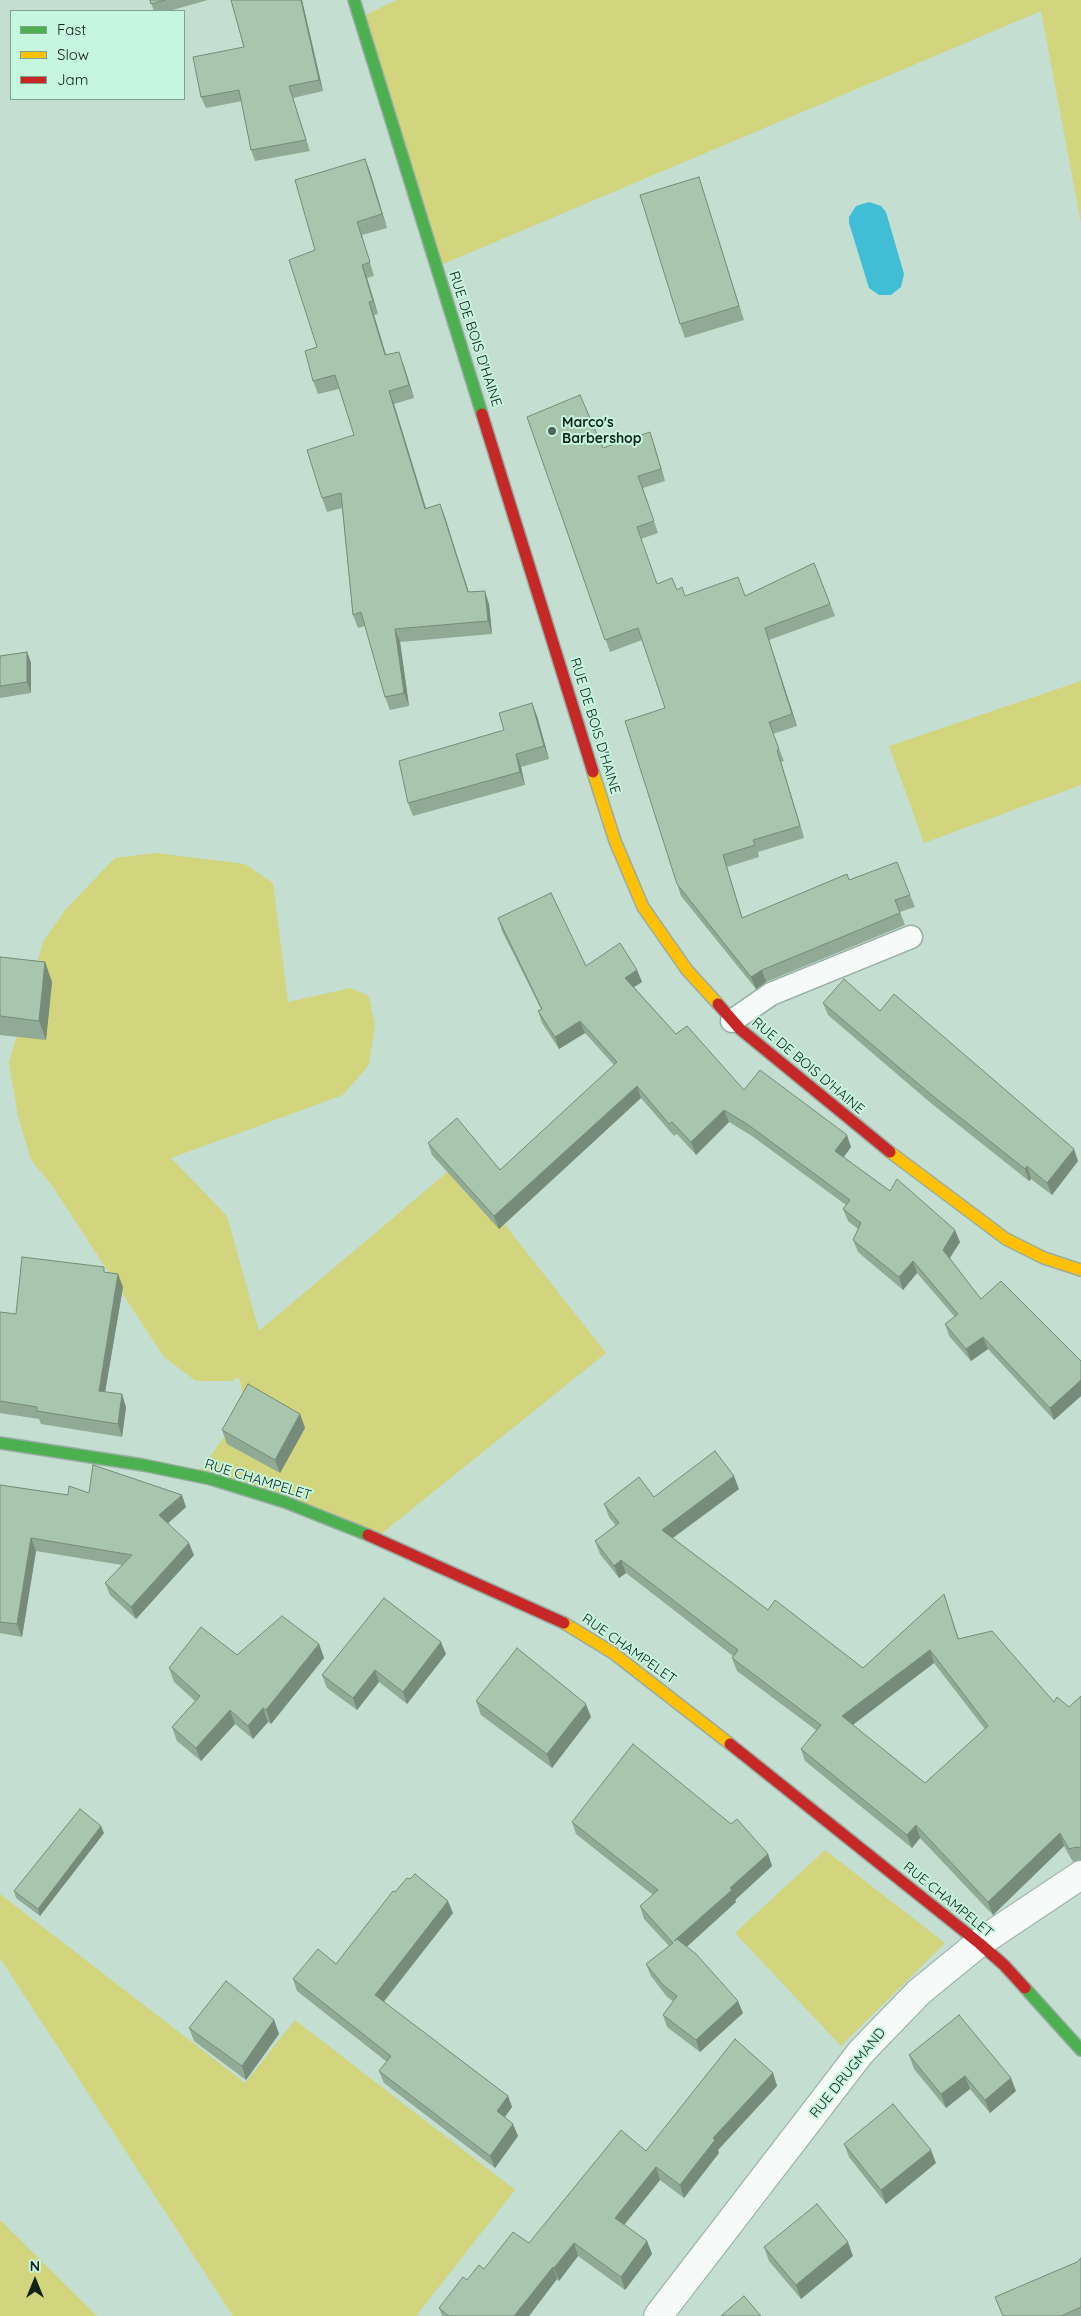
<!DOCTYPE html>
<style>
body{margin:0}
#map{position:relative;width:1081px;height:2316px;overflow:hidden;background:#c4ded1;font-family:Quicksand,sans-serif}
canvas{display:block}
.legend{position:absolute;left:10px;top:10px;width:175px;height:90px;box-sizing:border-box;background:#c7f6de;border:1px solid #7ea190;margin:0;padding:6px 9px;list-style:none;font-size:15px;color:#11221a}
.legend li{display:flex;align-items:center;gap:10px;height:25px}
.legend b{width:25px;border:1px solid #7ea190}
.north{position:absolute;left:10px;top:2256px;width:50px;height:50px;-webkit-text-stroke:4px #c7f6de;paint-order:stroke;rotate:0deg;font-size:14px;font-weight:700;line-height:20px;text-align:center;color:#11221a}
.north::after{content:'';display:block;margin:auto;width:18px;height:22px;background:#11221a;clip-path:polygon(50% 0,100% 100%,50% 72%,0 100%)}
</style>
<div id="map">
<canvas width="1081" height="2316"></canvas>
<ul class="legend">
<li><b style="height:6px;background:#4caf50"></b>Fast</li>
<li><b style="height:6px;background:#ffc107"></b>Slow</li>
<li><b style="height:6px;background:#c62828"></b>Jam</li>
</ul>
<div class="north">N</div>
</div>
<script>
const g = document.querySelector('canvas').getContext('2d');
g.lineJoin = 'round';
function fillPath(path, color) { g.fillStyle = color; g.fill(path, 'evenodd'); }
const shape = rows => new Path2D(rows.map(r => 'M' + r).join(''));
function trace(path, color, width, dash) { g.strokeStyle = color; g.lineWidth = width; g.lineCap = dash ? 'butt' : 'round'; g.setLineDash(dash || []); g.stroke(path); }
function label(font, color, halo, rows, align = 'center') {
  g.font = font + ' Quicksand,sans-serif'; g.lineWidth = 4; g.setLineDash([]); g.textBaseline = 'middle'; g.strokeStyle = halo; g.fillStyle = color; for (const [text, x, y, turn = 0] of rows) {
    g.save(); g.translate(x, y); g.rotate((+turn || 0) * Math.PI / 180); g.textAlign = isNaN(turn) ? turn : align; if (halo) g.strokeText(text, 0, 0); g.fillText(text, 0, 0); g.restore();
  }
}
fillPath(shape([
 [397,0,1081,0,1081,223,1041,11,436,267,359,18],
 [1081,681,1081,785,924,843,889,746],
 [156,853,245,864,273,883,288,1002,350,988,369,996,375,1026,369,1065,343,1095,171,1158,227,1216,259,1331,457,1164,606,1353,376,1538,196,1476,246,1407,239,1377,232,1381,196,1381,164,1357,51,1184,31,1160,18,1116,9,1063,43,942,65,910,115,858],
 [825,1850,945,1943,841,2046,735,1933],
 [0,1894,245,2083,295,2020,515,2190,416,2316,233,2316,0,1958],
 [0,2220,97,2316,0,2316]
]), '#d2d47e');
fillPath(shape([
 [869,202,881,206,886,212,904,274,901,287,891,295,879,295,869,288,849,223,849,217,856,206]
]), '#42bdd6');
const lane = shape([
 [732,1021,771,994,911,937]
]);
const street = shape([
 [658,2316,861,2052,919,1992,979,1943,1081,1875]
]);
const fast = shape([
 [354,0,482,414],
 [0,1443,143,1465,211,1479,285,1502,368,1535],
 [1025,1988,1081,2050]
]);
const slow = shape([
 [593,772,615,841,643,907,687,970,718,1004],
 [890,1152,1006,1239,1044,1258,1081,1270],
 [564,1623,613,1653,730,1744]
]);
const jam = shape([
 [482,414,593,772],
 [718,1004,740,1029,890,1152],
 [368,1535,564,1623],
 [730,1744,979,1943,1004,1965,1025,1988]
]);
trace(lane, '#97aca2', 25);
trace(street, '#97aca2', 30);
trace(fast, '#97aca2', 14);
trace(slow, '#97aca2', 14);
trace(jam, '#97aca2', 14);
trace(lane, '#f6faf8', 22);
trace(street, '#f6faf8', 28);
trace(fast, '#4caf50', 11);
trace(slow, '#ffc107', 11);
trace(jam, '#c62828', 11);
fillPath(shape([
 [150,0,208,0,169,11,154,11],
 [231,0,302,0,323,91,293,98,310,151,255,161,251,150,242,101,206,108,201,97,244,47],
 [365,159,370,172,387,228,362,235,374,276,367,278,378,314,374,315,386,355,404,366,414,398,394,404,426,508,440,504,469,592,489,604,492,634,400,642,409,706,390,710,385,697,365,626,358,628,353,615,342,508,327,512,322,498,354,435,339,389,318,394,313,381,317,347,315,250],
 [699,177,744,320,685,338,680,324],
 [527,417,603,448,654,444,665,481,643,488,658,533,641,539,657,584,677,590,685,596,745,596,814,563,835,616,769,640,797,726,773,734,784,761,781,762,804,838,758,852,759,857,727,867,742,918,849,880,910,895,915,907,900,912,905,925,766,982,756,989,681,896,677,884,665,708,642,640,610,652],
 [27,652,31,663,31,693,0,698,0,656],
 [537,716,549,759,521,767,525,785,413,816,408,803,504,730],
 [498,918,586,966,637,970,642,982,634,987,676,1034,744,1090,851,1147,844,1157,960,1242,950,1258,981,1299,1081,1361,1081,1396,1054,1420,988,1349,971,1361,949,1336,945,1324,955,1317,917,1273,903,1290,858,1252,853,1240,858,1229,848,1221,843,1209,846,1205,752,1136,729,1122,696,1155,677,1134,674,1136,641,1098,499,1229,432,1155,428,1143,500,1170,614,1065,585,1033,559,1049,542,1023,538,1011,541,1009,502,931],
 [0,957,45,962,52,982,46,1040,0,1035],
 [823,1003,1078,1161,1052,1195,1031,1179,1029,1181,932,1104,828,1015],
 [106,1272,123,1287,105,1392,126,1407,122,1437,41,1424,39,1419,0,1413,0,1312,16,1314],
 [300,1414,305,1428,280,1473,227,1444,222,1430],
 [0,1485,68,1495,89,1493,186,1507,168,1523,194,1555,136,1619,110,1595,105,1583,122,1565,36,1551,22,1637,0,1633],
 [739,1489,673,1538,768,1610,863,1668,944,1594,959,1639,1054,1702,1069,1707,1081,1696,1081,1860,1073,1862,1064,1846,993,1915,920,1838,912,1848,805,1761,801,1749,816,1730,737,1671,732,1658,733,1656,626,1573,619,1578,600,1554,595,1541,616,1526,609,1517,604,1504,654,1497],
 [934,1663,985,1729,925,1783,853,1725],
 [319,1644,324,1658,271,1724,268,1722,253,1739,235,1724,201,1761,177,1741,172,1727,195,1701,174,1682,169,1668,237,1655],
 [446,1654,407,1704,379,1682,357,1710,327,1688,322,1675],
 [476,1701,591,1717,552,1768,481,1715],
 [572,1822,768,1854,772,1866,735,1900,736,1902,686,1947,743,2013,700,2052,667,2027,663,2015,673,2001,667,1997,651,1976,646,1964,669,1946,644,1919,640,1906,653,1895,576,1834],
 [104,1833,40,1916,16,1898,14,1891],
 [395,1892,453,1913,384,2002,508,2096,512,2107,505,2117,518,2136,495,2168,384,2083,379,2071,387,2062,297,1991,293,1979,336,1964],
 [274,2020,279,2034,246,2080,194,2041,189,2028],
 [909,2055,1016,2091,990,2113,970,2089,946,2108,914,2069],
 [773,2073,777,2086,718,2150,719,2153,684,2198,660,2180,624,2225,647,2241,652,2254,625,2290,578,2256,559,2281,557,2279,529,2316,442,2316,439,2308,467,2280,484,2269,529,2243,646,2151],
 [844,2144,936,2163,886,2204,849,2157],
 [764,2247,853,2256,801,2299,769,2261],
 [1081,2258,1081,2316,1003,2316,995,2297,1077,2262]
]), '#90aa95');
fillPath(shape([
 [301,0,302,0,323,91,319,80],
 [365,159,370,172,387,228,382,214],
 [362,265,367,278,378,314,373,301],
 [369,302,374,315,390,368,385,355],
 [399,352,404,366,414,398,409,385],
 [389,391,394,404,430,522,425,509],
 [650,432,654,444,665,481,661,469],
 [440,504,445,517,473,606,468,592],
 [485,591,489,604,492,634,488,621],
 [765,628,769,640,797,726,792,714],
 [395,629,400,642,409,706,404,693],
 [27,652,31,663,31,693,27,682],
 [532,703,537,716,549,759,544,746],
 [777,750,781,762,804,838,800,826],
 [516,754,521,767,525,785,520,772],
 [723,855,727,867,746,930,742,918],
 [45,962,52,982,46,1040,39,1021],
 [637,970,642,982,629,990,625,978],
 [762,970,766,982,756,989,751,977],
 [580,1021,585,1033,559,1049,555,1037],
 [637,1086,641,1098,499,1229,494,1216],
 [724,1110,729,1122,696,1155,691,1142],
 [847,1135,851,1147,839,1163,835,1151],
 [1074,1149,1078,1161,1052,1195,1047,1183],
 [1027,1166,1031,1179,1029,1181,1025,1169],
 [955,1230,960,1242,947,1262,943,1250],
 [913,1261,917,1273,903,1290,899,1277],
 [118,1274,123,1287,103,1404,99,1391],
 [983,1337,988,1349,971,1361,966,1349],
 [1081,1380,1081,1396,1054,1420,1050,1408],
 [122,1394,126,1407,122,1437,118,1424],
 [300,1414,305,1428,280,1473,275,1460],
 [734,1476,739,1489,667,1542,662,1530],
 [182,1495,186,1507,164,1527,159,1515],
 [31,1538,36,1551,22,1637,17,1624],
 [189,1543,194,1555,136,1619,131,1607],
 [621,1560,626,1573,619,1578,614,1566],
 [441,1642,446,1654,407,1704,403,1692],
 [319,1644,324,1658,271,1724,266,1710],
 [930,1650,934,1663,847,1729,842,1716],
 [375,1670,379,1682,357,1710,353,1698],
 [586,1704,591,1717,552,1768,547,1754],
 [263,1708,268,1722,253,1739,248,1726],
 [230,1710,235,1724,201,1761,196,1748],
 [916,1825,920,1838,912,1848,907,1835],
 [101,1826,104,1833,40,1916,38,1909],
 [1060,1833,1064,1846,993,1915,988,1902],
 [768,1854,772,1866,735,1900,736,1902,679,1954,674,1941,730,1888],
 [448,1901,453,1913,379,2007,375,1995],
 [738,2001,743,2013,700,2052,696,2040],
 [274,2020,279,2034,246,2080,242,2066],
 [773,2073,777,2086,718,2150,719,2153,684,2198,680,2185,713,2138],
 [965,2076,970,2089,946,2108,941,2094],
 [1011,2078,1016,2091,990,2113,985,2100],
 [508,2096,512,2107,501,2122,497,2111],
 [513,2124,518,2136,495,2168,490,2156],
 [931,2150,936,2163,886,2204,881,2190],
 [656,2167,660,2180,620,2230,615,2218],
 [647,2241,652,2254,625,2290,621,2277],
 [848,2242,853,2256,801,2299,796,2285],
 [574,2243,578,2256,559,2281,554,2268],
 [553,2267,557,2279,529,2316,514,2316]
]), '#768b79');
const building = shape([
 [150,0,165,0,151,4,150,0],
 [231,0,301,0,319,80,289,86,306,140,251,150,239,90,201,97,193,57,244,47,231,0],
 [365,159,382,214,357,222,370,262,362,265,373,301,369,302,385,355,399,352,409,385,389,391,425,509,440,504,468,592,485,591,488,621,395,629,404,693,385,697,361,612,353,615,341,493,322,498,307,450,354,435,335,375,313,381,305,351,317,347,289,260,315,250,295,180,365,159],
 [699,177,739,306,680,324,640,195,699,177],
 [580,395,603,448,650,432,661,469,638,476,654,521,637,527,657,584,672,578,677,590,682,587,685,596,738,577,745,596,814,563,830,604,765,628,792,714,769,722,779,749,777,750,800,826,753,840,755,845,723,855,742,918,847,874,849,880,897,862,910,895,895,900,900,913,762,970,751,977,677,884,625,721,665,708,638,628,605,640,527,417,580,395],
 [27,652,27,682,0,686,0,656,27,652],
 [532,703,544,746,516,754,520,772,408,803,399,761,504,730,499,713,532,703],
 [551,893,586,966,620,943,637,970,625,978,676,1034,687,1026,744,1090,760,1070,847,1135,835,1151,890,1191,897,1179,955,1230,943,1250,981,1299,1001,1281,1081,1361,1081,1380,1050,1408,983,1337,966,1349,945,1324,958,1314,913,1261,899,1277,853,1240,861,1223,843,1209,850,1200,747,1124,724,1110,691,1142,672,1122,669,1124,637,1086,494,1216,428,1143,457,1118,500,1170,617,1062,580,1021,555,1037,538,1011,542,1009,498,918,551,893],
 [0,957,45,962,39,1021,0,1016,0,957],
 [844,979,880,1011,894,994,1074,1149,1047,1183,1027,1166,1025,1169,928,1092,823,1003,844,979],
 [22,1257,104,1267,104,1272,118,1274,99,1391,122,1394,118,1424,37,1411,37,1407,0,1401,0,1312,16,1314,22,1257],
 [248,1384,300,1414,275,1460,222,1430,248,1384],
 [715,1451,734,1476,662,1530,768,1610,775,1600,863,1668,944,1594,958,1639,992,1631,1054,1702,1057,1697,1069,1707,1081,1696,1081,1848,1076,1847,1069,1849,1060,1833,988,1902,916,1825,907,1835,801,1749,821,1725,732,1658,738,1650,621,1560,614,1566,595,1541,619,1523,604,1504,639,1477,654,1497,715,1451],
 [930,1650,988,1726,925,1783,842,1716,930,1650],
 [93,1465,182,1495,159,1515,189,1543,131,1607,105,1583,132,1555,31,1538,17,1624,0,1622,0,1485,68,1495,69,1486,89,1493,93,1465],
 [384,1598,441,1642,403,1692,375,1670,353,1698,322,1675,384,1598],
 [282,1616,319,1644,266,1710,263,1708,248,1726,230,1710,196,1748,172,1727,200,1696,169,1668,201,1627,237,1655,282,1616],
 [517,1648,586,1704,547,1754,476,1701,517,1648],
 [633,1744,731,1824,737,1819,768,1854,730,1888,732,1890,674,1941,677,1939,696,1954,738,2001,696,2040,663,2015,677,1996,663,1985,646,1964,673,1943,640,1906,658,1890,572,1822,633,1744],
 [80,1809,101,1826,38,1909,14,1891,80,1809],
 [415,1874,448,1901,375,1995,508,2096,497,2111,513,2124,490,2156,379,2071,391,2056,293,1979,318,1949,336,1964,393,1891,395,1892,407,1878,410,1879,415,1874],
 [226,1981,274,2020,242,2066,189,2028,226,1981],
 [959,2015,1011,2078,985,2100,965,2076,941,2094,909,2055,959,2015],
 [735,2039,773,2073,713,2138,715,2140,680,2185,656,2167,615,2218,647,2241,621,2277,574,2243,554,2268,553,2267,514,2316,449,2316,439,2308,463,2277,467,2280,479,2265,484,2269,513,2232,529,2243,621,2130,646,2151,735,2039],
 [893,2104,931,2150,881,2190,844,2144,893,2104],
 [817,2204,848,2242,796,2285,764,2247,817,2204],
 [1081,2258,1081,2307,1061,2316,1003,2316,995,2297,1077,2262,1081,2258],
 [744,2296,761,2316,721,2316,744,2296]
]);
fillPath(building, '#a8c6ad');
trace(building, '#768b79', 1);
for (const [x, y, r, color] of [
 [552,431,5,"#50645a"]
]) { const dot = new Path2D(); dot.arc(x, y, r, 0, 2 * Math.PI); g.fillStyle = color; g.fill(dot); trace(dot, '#c7f6de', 2); }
label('14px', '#11221a', '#c7f6de', [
 ["RUE DE BOIS D'HAINE",475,339,72],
 ["RUE DE BOIS D'HAINE",595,726,73],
 ["RUE DE BOIS D'HAINE",808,1066,40],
 ["RUE CHAMPELET",258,1480,17],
 ["RUE CHAMPELET",629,1649,35],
 ["RUE CHAMPELET",948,1900,39],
 ["RUE DRUGMAND",848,2073,-51]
]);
label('bold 14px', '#11221a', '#c7f6de', [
 ["Marco's",562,423],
 ["Barbershop",562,439]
], 'left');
</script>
